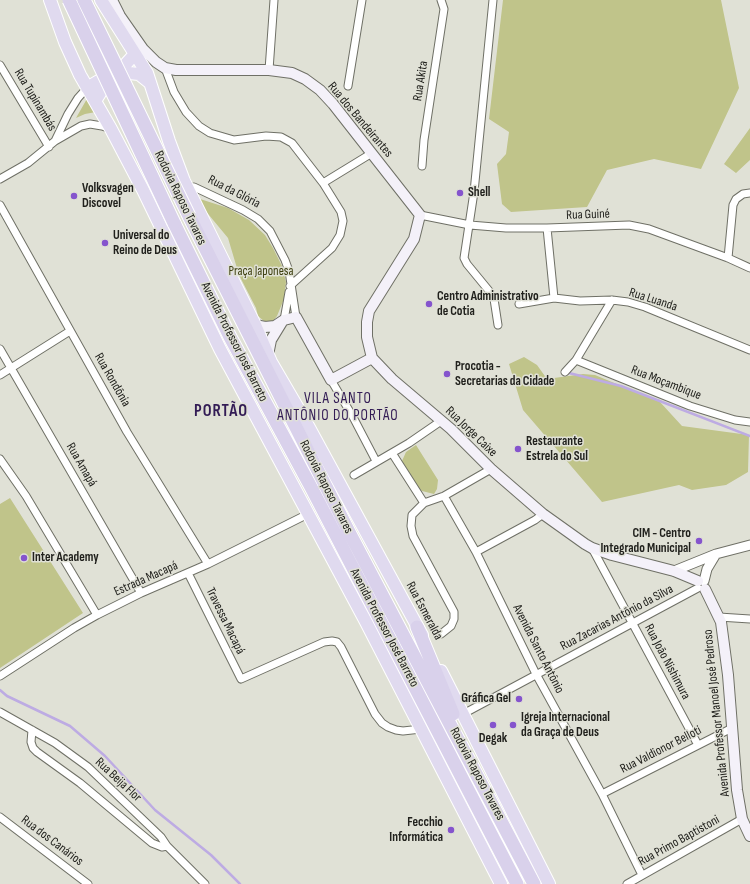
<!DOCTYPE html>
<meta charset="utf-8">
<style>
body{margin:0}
canvas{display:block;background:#e0e1d6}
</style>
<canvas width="750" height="884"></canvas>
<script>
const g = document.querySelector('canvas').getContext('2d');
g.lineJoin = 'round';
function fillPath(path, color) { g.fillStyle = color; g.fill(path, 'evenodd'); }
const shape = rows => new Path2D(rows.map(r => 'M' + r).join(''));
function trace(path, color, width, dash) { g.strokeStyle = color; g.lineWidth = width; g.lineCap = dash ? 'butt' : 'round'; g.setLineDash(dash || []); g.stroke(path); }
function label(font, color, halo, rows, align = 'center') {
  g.font = font + ' "Sofia Sans Condensed",sans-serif'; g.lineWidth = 3; g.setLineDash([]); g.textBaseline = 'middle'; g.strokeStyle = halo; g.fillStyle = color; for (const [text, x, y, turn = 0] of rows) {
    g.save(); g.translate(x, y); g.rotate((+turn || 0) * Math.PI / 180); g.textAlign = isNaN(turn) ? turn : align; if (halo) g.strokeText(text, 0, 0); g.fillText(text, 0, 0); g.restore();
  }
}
fillPath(shape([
 [503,0,721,0,739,88,701,169,654,159,607,170,587,207,511,212,502,204,497,164,506,154,509,132,489,119],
 [88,97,96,112,85,114,76,118],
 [750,128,750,160,736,173,724,164],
 [197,198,228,208,249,220,265,235,273,248,282,266,286,282,284,299,277,316,273,321,265,322,258,316,256,308,239,275,228,238,204,209],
 [524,357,537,365,547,379,583,374,595,375,660,402,682,426,749,435,748,472,726,485,692,490,679,485,602,502,523,410,509,364],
 [416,445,438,480,437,489,434,494,422,491,412,483,402,461,406,452],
 [10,498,83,613,0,668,0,504]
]), '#c0c48a');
trace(shape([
 [565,372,621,386,750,436],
 [0,690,7,696,70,726,105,756,155,810,211,855,240,884]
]), '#bdabe3', 2.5);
const minor = shape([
 [493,0,474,192,464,258,467,264,490,292,494,299,498,325],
 [0,65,49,147],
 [165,68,174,92,186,112,199,126,210,133,234,140,266,136,281,137,292,143,323,183,341,212,343,221,340,235,332,248,290,286],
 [269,70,274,0],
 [348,86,362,0],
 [55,141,68,114,78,98,87,88],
 [422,166,424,140,444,9,441,0],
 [0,179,28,163,55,141,81,126,90,124,102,126,111,129],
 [323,183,372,153],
 [194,187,243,210,258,219,270,231,285,260,289,271,296,317],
 [0,205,127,432,208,564],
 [420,215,470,225,506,228,547,228,629,225,649,229,728,258,750,268],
 [547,228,554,298],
 [728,258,733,205,736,199,743,194,750,193],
 [519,304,554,298,580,301,612,300,628,302,645,307,750,350],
 [284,320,289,292],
 [0,349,141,593],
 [576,360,690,406,735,420,750,422],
 [565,372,576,360,612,300],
 [0,375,70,331],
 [331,380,353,417,376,461],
 [392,453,424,503],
 [0,459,26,496,97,615],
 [354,475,409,443,441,421],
 [444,496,476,552,536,674,602,794,642,875],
 [592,548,698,745],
 [476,552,535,520,543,514],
 [188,573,241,679,324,642,332,641,337,642,341,647,375,714,382,723,388,727,396,730,403,731,421,729],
 [719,617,750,619],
 [441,634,451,626,454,619,454,612,413,536,411,526,412,515,424,503,444,496,491,469],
 [0,676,74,628,97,615,141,593,208,564,308,514],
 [0,712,55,743,88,767,161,837,167,846,205,884],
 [463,714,698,588],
 [32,730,31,742,33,748,37,752,80,783,152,843,162,847,167,846],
 [602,794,732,728],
 [0,817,88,884],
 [627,884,742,819]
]);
const tertiary = shape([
 [674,571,716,554],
 [704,581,707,569,716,554,750,545]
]);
const secondary = shape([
 [112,0,120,16,143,49,156,62,165,68,176,70,269,70,292,73,305,79,320,90,333,104,420,215,414,239,369,311,367,322,367,337,372,358,392,379,451,429,491,469,543,514,585,544,592,548,612,555,674,571,698,581],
 [255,325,265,327,275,326,284,320,296,317,331,380,372,358],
 [268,355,271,340,282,322],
 [705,589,721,622,728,675,737,790,742,819,750,836]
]);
const trunk = shape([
 [50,0,65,42,80,75,111,129,143,190,220,349,366,622,501,884],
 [101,0,147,73,169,141,184,181,255,325,271,362,306,422,422,635],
 [87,88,124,66,135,54],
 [95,101,102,90,117,78,129,73,139,74,149,82],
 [441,671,549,884]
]);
const motorway = shape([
 [189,216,350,534,534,884],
 [174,223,230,337,312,489,517,884],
 [417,627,453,714]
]);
trace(minor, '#6f7066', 9);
trace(tertiary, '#6f7066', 11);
trace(secondary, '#6f7066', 12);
trace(trunk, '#fff', 14);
trace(motorway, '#fff', 15);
trace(minor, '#fff', 7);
trace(tertiary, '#fff', 9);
trace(secondary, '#f4f1f9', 10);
trace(trunk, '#e0daef', 12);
trace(motorway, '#d9d1eb', 13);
const motorwayBridge = shape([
 [69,0,174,223],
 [84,0,189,216]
]);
trace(motorwayBridge, '#fff', 15, []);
trace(motorwayBridge, '#d9d1eb', 13);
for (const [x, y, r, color] of [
 [460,193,4,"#8554cd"],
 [74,196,4,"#8554cd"],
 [105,243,4,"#8554cd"],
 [429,304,4,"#8554cd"],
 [447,374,4,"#8554cd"],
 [518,449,4,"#8554cd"],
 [699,541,4,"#8554cd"],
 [24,558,4,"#8554cd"],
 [519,699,4,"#8554cd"],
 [493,725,4,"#8554cd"],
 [513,725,4,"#8554cd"],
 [451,830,4,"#8554cd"]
]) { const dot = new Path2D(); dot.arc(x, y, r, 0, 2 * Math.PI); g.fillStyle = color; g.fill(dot); trace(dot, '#e0e1d6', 1.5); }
label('13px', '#21211d', '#e0e1d6', [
 ["Rua Akita",421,81,-81],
 ["Rua Tupinambás",35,100,59],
 ["Rua dos Bandeirantes",360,120,50],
 ["Rua da Glória",234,192,27],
 ["Rodovia Raposo Tavares",180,198,64],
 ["Rua Guiné",588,215,-2],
 ["Rua Luanda",653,300,18],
 ["Avenida Professor José Barreto",234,342,63],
 ["Rua Rondônia",112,380,60],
 ["Rua Moçambique",666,383,21],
 ["Rua Jorge Caixe",471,432,44],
 ["Rua Amapá",81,465,60],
 ["Rodovia Raposo Tavares",326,487,63],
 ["Estrada Macapá",146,579,-24],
 ["Rua Esmeralda",424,611,62],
 ["Rua Zacarias Antônio da Silva",617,618,-28],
 ["Travessa Macapá",225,621,64],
 ["Avenida Professor José Barreto",384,628,62],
 ["Avenida Santo Antônio",538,649,63],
 ["Rua João Nishimura",667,662,62],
 ["Avenida Professor Manoel José Pedroso",717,713,-96],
 ["Rua Valdionor Belloti",661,750,-27],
 ["Rodovia Raposo Tavares",477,774,62],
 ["Rua Beija Flor",118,780,43],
 ["Rua dos Canários",52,841,37],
 ["Rua Primo Baptistoni",679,841,-29]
]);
label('bold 13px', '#21211d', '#e0e1d6', [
 ["Volksvagen",82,189],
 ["Discovel",82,204],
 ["Shell",468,193],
 ["Universal do",113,236],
 ["Reino de Deus",113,251],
 ["Centro Administrativo",437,297],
 ["de Cotia",437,312],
 ["Procotia -",455,367],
 ["Secretarias da Cidade",455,382],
 ["Restaurante",526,442],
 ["Estrela do Sul",526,457],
 ["CIM - Centro",691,534,"right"],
 ["Integrado Municipal",691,549,"right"],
 ["Inter Academy",32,558],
 ["Gráfica Gel",511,699,"right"],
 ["Igreja Internacional",521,718],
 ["da Graça de Deus",521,733],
 ["Degak",493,739,"center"],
 ["Fecchio",443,823,"right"],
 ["Informática",443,838,"right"]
], 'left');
label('13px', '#3c3e0f', '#e0e1d6', [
 ["Praça Japonesa",261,272]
]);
g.letterSpacing = '1px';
label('15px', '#331c55', '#e0e1d6', [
 ["VILA SANTO",338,399],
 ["ANTÔNIO DO PORTÃO",338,416]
]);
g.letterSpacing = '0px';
g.letterSpacing = '1px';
label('bold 17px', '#331c55', '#e0e1d6', [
 ["PORTÃO",221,412]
]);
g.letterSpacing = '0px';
</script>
